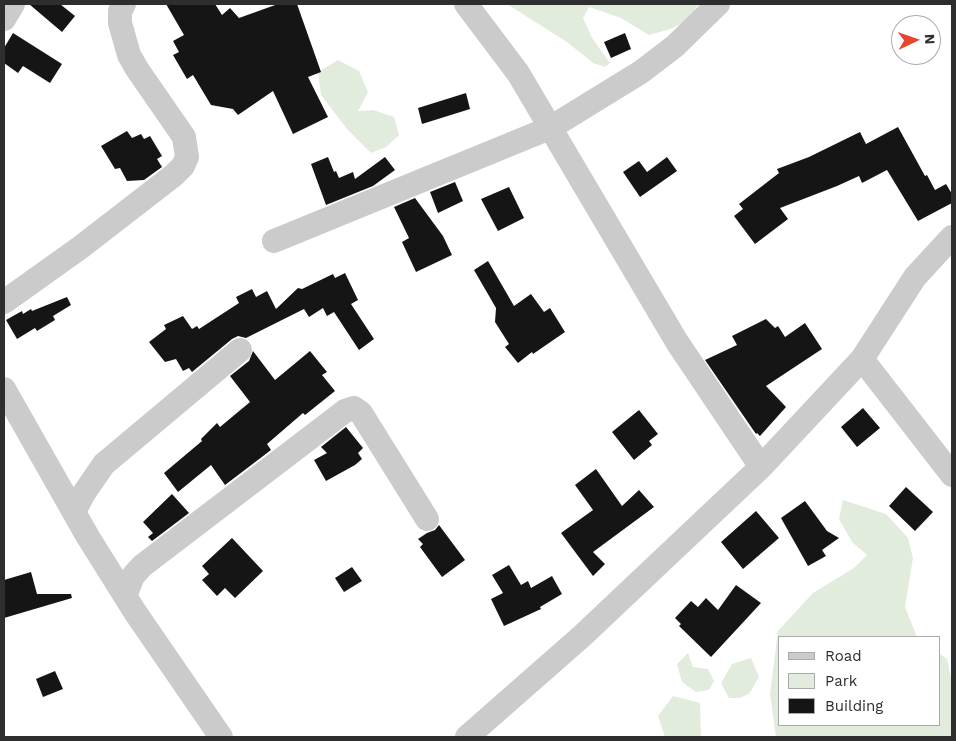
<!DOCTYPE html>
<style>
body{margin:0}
#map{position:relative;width:956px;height:741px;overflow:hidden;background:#fff;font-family:"Work Sans",sans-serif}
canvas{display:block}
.frame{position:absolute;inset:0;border:5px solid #2e2e2e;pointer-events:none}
.legend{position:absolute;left:778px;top:636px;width:162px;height:90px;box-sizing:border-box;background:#fff;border:1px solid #ababab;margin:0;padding:6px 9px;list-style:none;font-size:15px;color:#2e2e2e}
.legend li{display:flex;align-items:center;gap:10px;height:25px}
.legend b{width:25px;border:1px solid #ababab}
.north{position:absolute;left:891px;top:15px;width:50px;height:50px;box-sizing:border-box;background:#fff;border:1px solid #ababab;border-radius:50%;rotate:87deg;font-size:14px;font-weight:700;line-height:20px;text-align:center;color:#2e2e2e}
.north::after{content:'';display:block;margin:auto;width:18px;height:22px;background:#e8442e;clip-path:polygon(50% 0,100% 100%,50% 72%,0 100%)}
</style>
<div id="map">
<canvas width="956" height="741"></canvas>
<div class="frame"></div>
<ul class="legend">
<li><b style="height:6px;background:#cbcbcb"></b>Road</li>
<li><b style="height:14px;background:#e1ecdc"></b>Park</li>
<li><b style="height:14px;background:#151515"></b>Building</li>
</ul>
<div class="north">N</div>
</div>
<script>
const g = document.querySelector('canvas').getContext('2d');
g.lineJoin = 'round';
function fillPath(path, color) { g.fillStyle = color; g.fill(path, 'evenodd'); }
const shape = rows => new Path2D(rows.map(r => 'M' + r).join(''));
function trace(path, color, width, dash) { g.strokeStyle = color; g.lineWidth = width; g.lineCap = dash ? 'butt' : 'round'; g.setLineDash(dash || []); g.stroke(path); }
fillPath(shape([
 [507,4,697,4,698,5,687,21,670,29,649,35,621,18,589,7,583,18,592,38,610,63,605,67,593,63,567,42],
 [338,60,359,71,368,92,358,111,373,110,394,117,399,135,386,147,371,153,347,129,321,95,318,72],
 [843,500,886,514,908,538,913,558,905,607,917,637,780,637,780,725,940,725,940,654,947,659,952,683,952,737,776,737,770,694,778,631,813,593,854,568,867,555,852,542,839,519],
 [688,653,693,667,708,669,714,681,709,690,696,692,682,682,677,664],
 [751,658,759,677,749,694,739,698,729,698,721,683,732,664],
 [673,696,700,703,701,737,665,737,658,716]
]), '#e1ecdc');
fillPath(shape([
 [29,4,60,4,75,16,62,32],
 [166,4,215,4,222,15,230,8,239,18,278,4,297,4,321,72,308,77,328,117,293,134,273,91,238,115,233,109,211,105,193,75,187,79,173,55,179,52,173,41,184,35],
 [13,33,62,64,50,83,23,66,18,73,4,63,4,48],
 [625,33,631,49,611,58,604,42],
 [466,93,470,109,422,124,418,108],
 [898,127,925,176,927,175,935,190,946,184,952,194,952,203,918,221,887,170,862,183,859,176,837,186,780,208,788,219,755,244,734,216,743,209,739,204,779,173,777,169,809,157,860,132,866,144],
 [127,131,132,138,141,134,144,139,150,136,162,156,157,159,162,167,144,180,127,181,120,168,115,169,101,146],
 [328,157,334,172,336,171,339,178,353,172,355,179,385,157,395,170,373,186,326,205,311,164],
 [667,157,677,171,640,197,623,172,639,161,647,172],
 [455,182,463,201,438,213,430,192],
 [509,187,524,218,498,231,481,199],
 [415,198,443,236,452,255,416,272,402,242,409,238,394,207],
 [488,261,514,306,531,294,544,312,550,308,565,332,533,354,532,352,518,363,505,347,509,344,495,322,496,308,474,270],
 [345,273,358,300,351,304,374,339,359,350,334,312,327,316,323,308,309,317,304,309,246,338,238,336,232,339,192,372,189,368,183,371,176,359,165,362,149,342,166,329,164,325,183,316,192,329,197,326,199,329,239,303,236,297,252,289,256,297,267,291,276,309,298,288,302,289,333,274,335,278],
 [67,297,71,305,53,316,55,320,37,331,35,328,17,339,6,320,22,311,23,314,31,309,32,311],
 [766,319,775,328,778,326,785,337,805,323,822,349,766,386,786,407,760,436,757,433,756,434,705,360,737,345,732,336],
 [253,351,275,380,310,351,327,372,322,375,335,391,305,415,303,413,267,444,271,450,225,485,211,465,178,492,164,473,202,441,201,439,217,423,220,427,250,402,230,376,249,361],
 [863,408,880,428,857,447,841,427],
 [639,410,658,434,649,441,652,445,634,460,612,432],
 [346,427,363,448,358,453,362,459,355,465,326,481,314,460,327,453,321,447],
 [596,469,622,506,639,490,654,507,593,552,605,564,593,576,561,533,593,510,575,485],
 [906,487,933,512,915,531,889,506],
 [172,494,189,513,152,541,148,537,153,533,143,522],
 [805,501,827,531,839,538,822,550,826,556,808,566,781,518],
 [756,511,779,538,743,569,721,542],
 [439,525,465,560,442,577,420,547,423,544,418,539,427,533,435,530],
 [232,538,263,571,235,598,225,588,217,596,202,580,209,574,202,566],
 [509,565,521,585,528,581,531,588,552,576,562,594,540,607,541,609,504,626,491,599,503,593,492,575],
 [352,567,362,581,344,592,335,578],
 [31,572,37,594,71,594,72,598,4,618,4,580],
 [736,585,761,603,711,657,679,626,681,624,675,618,691,601,698,607,706,598,718,610],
 [55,671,63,689,43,697,36,679]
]), '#151515');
trace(shape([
 [466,4,518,73,677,342,761,467],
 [4,19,13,4],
 [274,241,550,128,641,72,675,46,718,4],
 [4,302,81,247,174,175,183,166,187,157,184,137,137,69,129,55,120,23,120,11,124,4],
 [862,359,952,475],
 [4,389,88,537,135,612,221,737],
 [74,512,84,493,104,464,240,350],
 [125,596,133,576,142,566,345,411,354,408,361,413,427,519],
 [467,737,582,636,761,467,862,359,915,277,952,237]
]), '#cbcbcb', 24);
</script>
